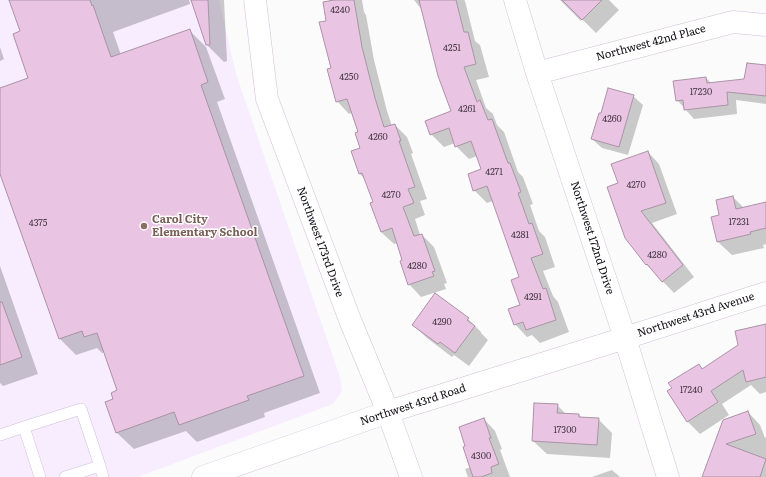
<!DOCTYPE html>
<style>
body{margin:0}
canvas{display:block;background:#fbfbfb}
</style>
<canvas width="766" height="477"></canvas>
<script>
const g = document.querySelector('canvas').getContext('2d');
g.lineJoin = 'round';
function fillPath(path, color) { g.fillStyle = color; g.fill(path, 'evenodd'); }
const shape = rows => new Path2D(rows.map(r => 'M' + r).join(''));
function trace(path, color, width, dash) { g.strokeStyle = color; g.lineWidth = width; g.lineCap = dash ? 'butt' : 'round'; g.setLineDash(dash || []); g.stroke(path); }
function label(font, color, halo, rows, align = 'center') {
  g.font = font + ' Literata,serif'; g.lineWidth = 3; g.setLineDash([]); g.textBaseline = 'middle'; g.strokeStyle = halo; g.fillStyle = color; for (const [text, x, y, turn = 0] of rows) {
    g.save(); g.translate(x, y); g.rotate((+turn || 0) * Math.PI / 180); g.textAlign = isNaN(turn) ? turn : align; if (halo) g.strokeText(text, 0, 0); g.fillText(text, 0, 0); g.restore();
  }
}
fillPath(shape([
 [0,0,219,0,236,74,340,377,342,391,333,404,138,477,0,477]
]), '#f7edfe');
fillPath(shape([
 [10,0,189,0,190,4,113,32,121,55,189,30,206,47,225,99,217,102,320,393,264,413,265,417,197,442,186,431,134,449,117,433,115,400,118,391,105,352,102,353,97,348,76,355,60,339,0,171,0,89,29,78,21,32],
 [192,0,224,0,227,61,224,62,207,45],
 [329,0,362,0,364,12,366,15,374,60,387,111,392,126,395,125,407,137,413,153,411,154,427,199,420,201,425,215,415,219,420,235,422,235,434,247,447,283,444,284,446,289,421,297,409,284,404,261,398,243,394,244,381,232,371,203,374,202,366,180,360,174,352,152,362,149,359,133,352,113,349,114,337,101,332,69,327,22],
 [414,0,464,0,465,1,475,41,480,45,489,77,476,80,486,108,493,114,497,125,504,132,518,172,523,177,533,204,530,205,539,231,545,237,555,267,543,271,553,296,558,302,569,332,540,343,532,335,527,337,515,324,521,306,521,277,493,201,487,203,474,190,482,170,477,156,469,159,456,146,455,143,444,147,431,134,453,112,422,10],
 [560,0,609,0,619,10,596,33,582,19,581,21],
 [0,47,4,59,0,61],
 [766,66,766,104,736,100,737,114,694,119,677,100,706,78,711,83,745,80],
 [633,96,643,105,628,155,602,148,592,139],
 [648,152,659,164,677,214,652,223,694,277,674,293,646,264,619,184],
 [733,197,744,208,766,203,766,244,763,245,764,248,732,255,718,242,712,217,720,215],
 [0,266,38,374,3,386,0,383],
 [468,319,481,332,481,333,488,340,469,366,454,355,452,357,427,338,413,325],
 [766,326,766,392,760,394,751,385,722,404,729,415,700,434,688,422,669,392,699,365,703,369,739,346],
 [557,405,566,414,579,415,582,418,598,419,612,433,610,458,547,454,533,441],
 [748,412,760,425,765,438,766,437,766,477,703,477],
 [484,419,495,431,502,449,500,450,510,477,468,477,465,469,471,467,467,447],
 [612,470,620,477,592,477]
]), '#0003');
const building = shape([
 [9,0,90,0,92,6,93,5,111,57,190,29,208,82,201,85,304,376,247,396,249,400,179,425,174,412,116,433,105,402,113,399,111,393,117,390,97,333,84,337,82,331,59,339,0,174,0,88,28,78,13,34,20,31,9,0],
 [191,0,208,0,210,45,206,45,191,0],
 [334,0,354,0,362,47,375,98,384,127,395,124,401,141,399,141,415,187,408,189,414,203,403,207,414,236,422,234,435,271,432,272,434,276,408,285,400,261,402,260,392,228,381,232,370,203,373,202,362,173,359,174,351,151,360,148,355,133,358,132,347,99,336,102,327,69,331,68,319,22,326,21,323,2,334,0],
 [419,0,456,0,464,32,468,32,476,64,464,67,477,102,480,100,488,120,492,119,508,163,510,163,521,192,518,193,529,224,532,223,543,254,531,258,543,289,546,288,556,320,526,330,523,322,514,325,508,309,520,305,511,280,519,277,487,186,473,191,468,174,481,169,471,141,455,147,449,128,430,135,425,121,451,111,438,76,419,0],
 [562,0,602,0,582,20,562,0],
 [747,63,766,65,766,96,727,92,728,105,684,110,683,100,676,101,673,81,706,77,707,83,744,79,747,63],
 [608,88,634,95,619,147,591,139,599,113,601,113,608,88],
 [648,151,666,203,641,211,683,265,662,282,647,264,646,265,625,238,607,187,618,183,611,164,648,151],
 [733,196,736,209,766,202,766,228,750,232,751,234,717,242,711,217,719,215,716,200,733,196],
 [435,293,469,318,467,320,475,326,455,353,440,342,438,344,412,325,435,293],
 [0,302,2,302,22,357,0,365,0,302],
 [766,324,766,377,746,382,743,370,711,391,718,402,687,422,667,391,672,388,668,383,699,364,702,369,738,345,735,331,766,324],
 [534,403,558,404,557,413,579,414,579,417,599,418,597,445,532,441,534,403],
 [748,411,756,434,726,444,766,459,760,477,702,477,723,420,748,411],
 [484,418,491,438,489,438,499,464,491,467,492,473,481,477,473,477,463,447,465,446,459,427,484,418]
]);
fillPath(building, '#eac4e3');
trace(building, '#aa93a6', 1);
const service = shape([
 [24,427,81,409,100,466],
 [0,435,24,427,40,477],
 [65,477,100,466,103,477]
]);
const minor = shape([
 [515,0,537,73,625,338,668,477],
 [537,73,733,22,766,25],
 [203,477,388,412,625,338,766,293]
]);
const tertiary = shape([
 [255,0,267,99,350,320,388,412,411,477]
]);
trace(service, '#d0c0d8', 12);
trace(minor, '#d0c0d8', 23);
trace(tertiary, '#d0c0d8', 23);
trace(service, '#fff', 11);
trace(minor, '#fff', 22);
trace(tertiary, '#fff', 22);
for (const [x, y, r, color] of [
 [144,226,4,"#8d6e63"]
]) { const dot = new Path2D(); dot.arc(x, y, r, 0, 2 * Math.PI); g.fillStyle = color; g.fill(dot); trace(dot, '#fff', 1.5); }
label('9px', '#483b48', null, [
 ["4240",340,10],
 ["4251",452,48],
 ["4250",349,77],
 ["17230",701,92],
 ["4261",467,109],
 ["4260",612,119],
 ["4260",378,137],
 ["4271",494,172],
 ["4270",636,185],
 ["4270",391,195],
 ["17231",739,222],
 ["4375",38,223],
 ["4281",520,235],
 ["4280",657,255],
 ["4280",417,266],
 ["4291",533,297],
 ["4290",442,322],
 ["17240",691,390],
 ["17300",565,430],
 ["4300",481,456]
]);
label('11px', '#120d15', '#fff', [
 ["Northwest 42nd Place",651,43,-15],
 ["Northwest 172nd Drive",592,238,72],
 ["Northwest 173rd Drive",320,242,70],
 ["Northwest 43rd Avenue",696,315,-18],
 ["Northwest 43rd Road",413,405,-18]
]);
label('bold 11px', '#785e54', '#fff', [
 ["Carol City",152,220],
 ["Elementary School",152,233]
], 'left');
</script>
